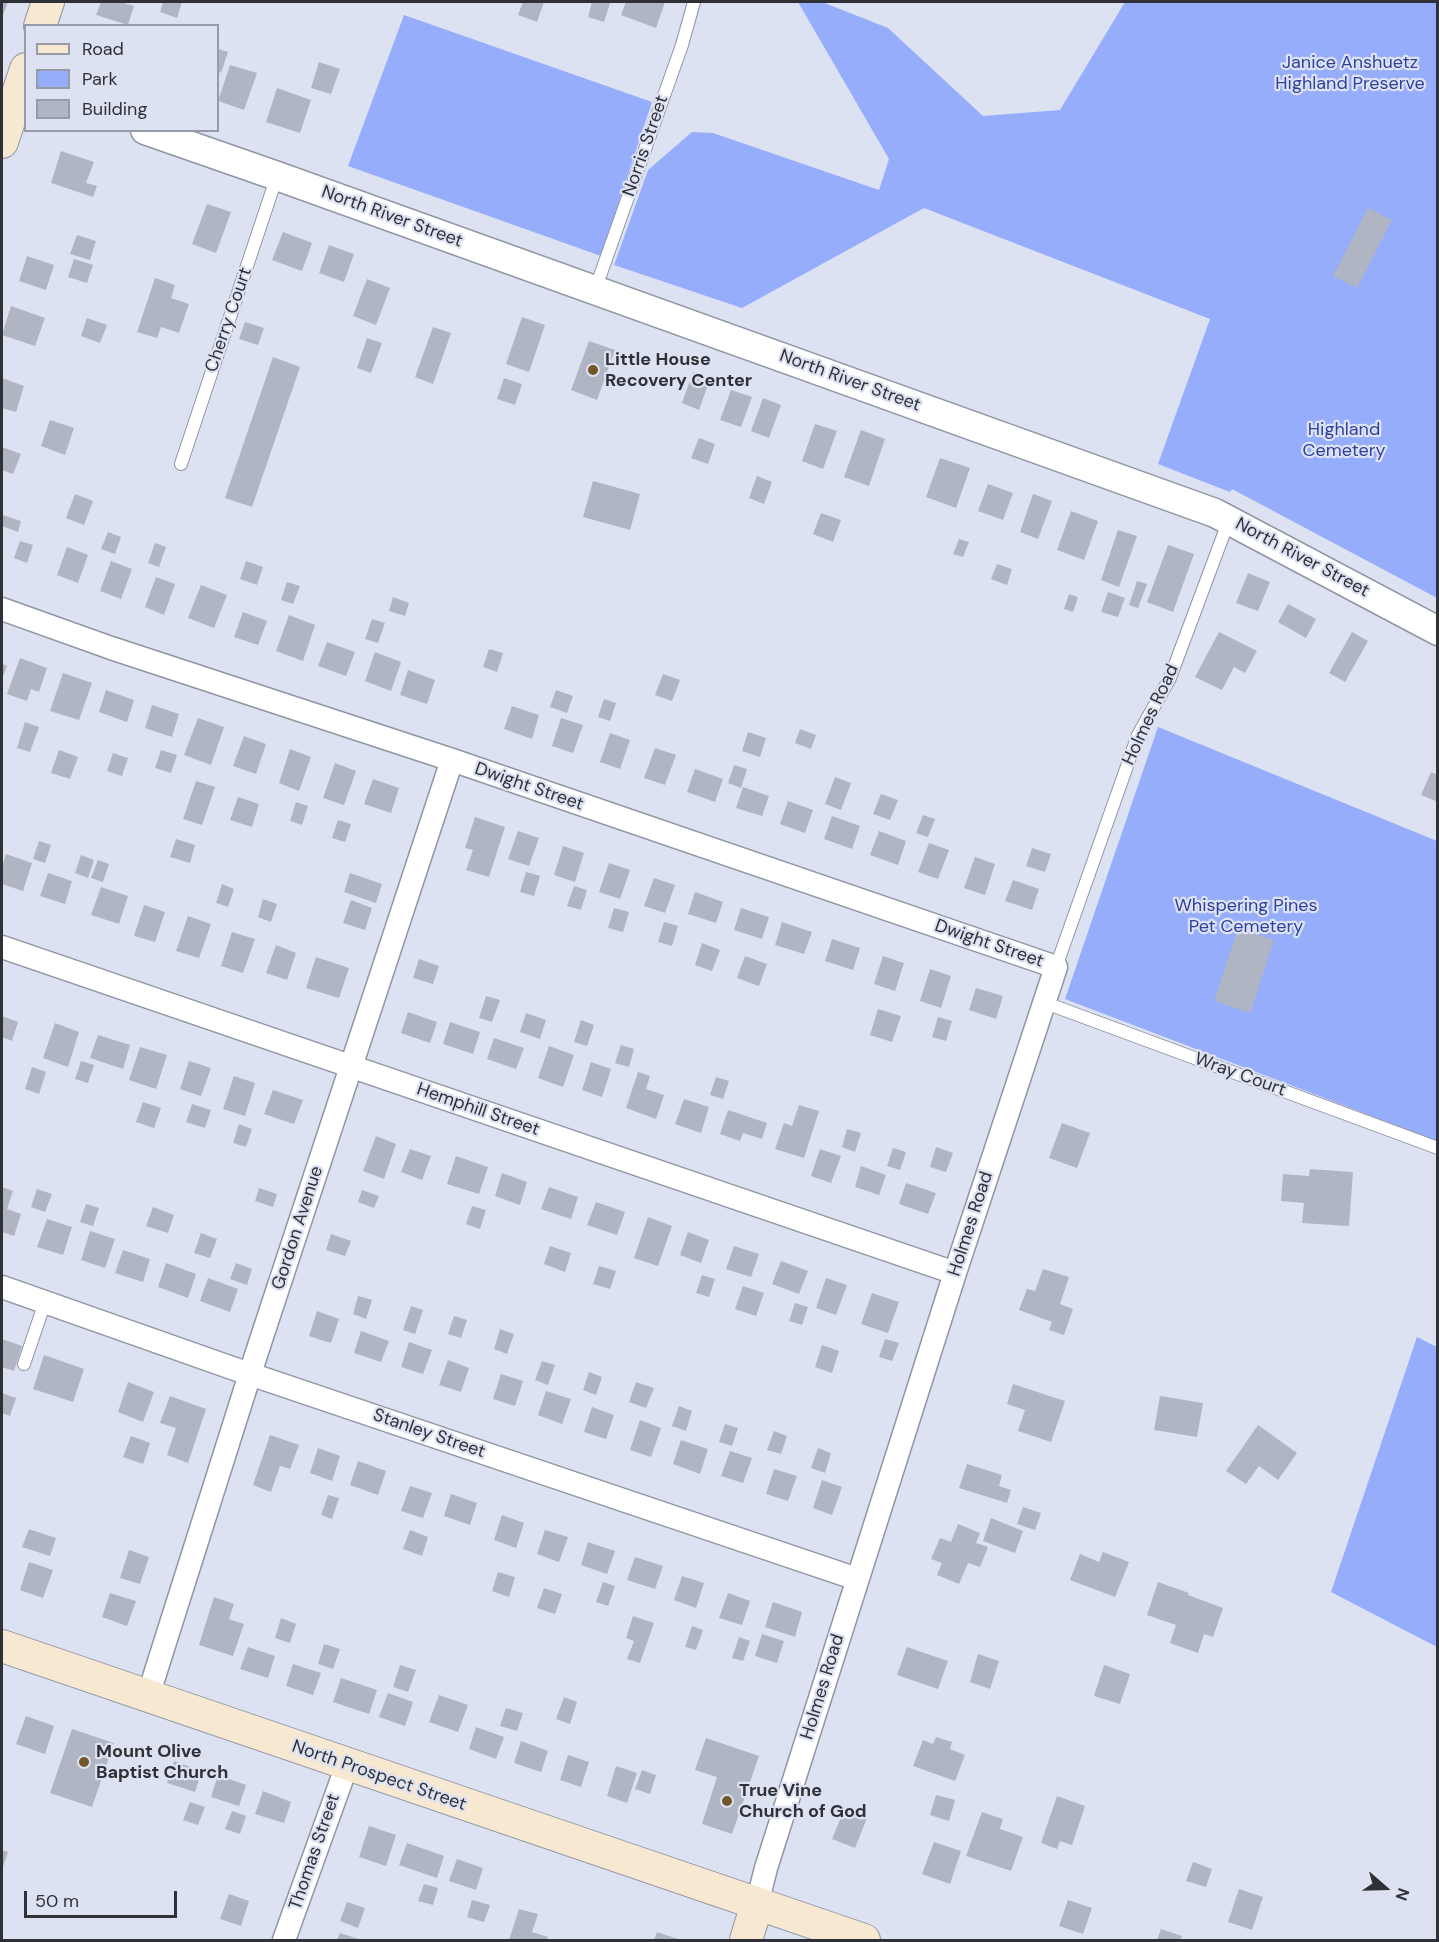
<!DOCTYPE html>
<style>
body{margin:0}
#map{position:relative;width:1439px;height:1942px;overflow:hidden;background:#dde2f2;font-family:"DM Sans",sans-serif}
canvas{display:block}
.frame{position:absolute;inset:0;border:3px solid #2f3137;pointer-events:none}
.legend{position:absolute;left:24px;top:24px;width:195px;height:108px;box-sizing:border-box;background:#dde2f2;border:2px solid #979ba7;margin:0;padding:8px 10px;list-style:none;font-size:18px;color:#2f3137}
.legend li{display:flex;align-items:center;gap:12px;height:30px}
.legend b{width:30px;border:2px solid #979ba7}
.north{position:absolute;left:1355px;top:1858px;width:60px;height:60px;-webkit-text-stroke:4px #dde2f2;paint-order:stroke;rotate:110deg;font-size:16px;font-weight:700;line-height:24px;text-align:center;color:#2f3137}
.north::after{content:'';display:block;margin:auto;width:21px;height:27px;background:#2f3137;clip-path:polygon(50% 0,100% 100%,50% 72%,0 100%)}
.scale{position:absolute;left:24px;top:1891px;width:153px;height:27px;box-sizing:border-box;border:3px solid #2f3137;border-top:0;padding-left:8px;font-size:18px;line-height:21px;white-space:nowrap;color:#2f3137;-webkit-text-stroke:4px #dde2f2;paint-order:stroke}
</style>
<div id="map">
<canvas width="1439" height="1942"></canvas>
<div class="frame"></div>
<ul class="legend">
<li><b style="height:8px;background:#f7e8d2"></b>Road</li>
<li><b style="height:16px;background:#95adfa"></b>Park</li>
<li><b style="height:16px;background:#b0b5c4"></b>Building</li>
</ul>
<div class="north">N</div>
<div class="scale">50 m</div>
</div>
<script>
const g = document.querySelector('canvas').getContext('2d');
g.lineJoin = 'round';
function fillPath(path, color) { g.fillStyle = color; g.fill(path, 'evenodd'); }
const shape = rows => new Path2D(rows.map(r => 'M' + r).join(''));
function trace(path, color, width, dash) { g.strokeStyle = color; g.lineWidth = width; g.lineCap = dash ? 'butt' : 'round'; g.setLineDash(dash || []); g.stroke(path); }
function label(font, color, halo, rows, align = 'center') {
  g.font = font + ' "DM Sans",sans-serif'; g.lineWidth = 4.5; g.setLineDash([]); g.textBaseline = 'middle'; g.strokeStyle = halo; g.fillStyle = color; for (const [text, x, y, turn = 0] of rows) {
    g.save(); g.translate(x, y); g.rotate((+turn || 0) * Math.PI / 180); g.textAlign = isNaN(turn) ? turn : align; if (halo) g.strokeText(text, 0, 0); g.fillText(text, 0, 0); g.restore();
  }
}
fillPath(shape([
 [798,2,822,2,888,28,983,116,1060,110,1125,2,1437,2,1437,598,1232,489,1230,492,1158,464,1210,319,924,208,742,308,614,265,648,170,692,132,713,133,879,190,889,159],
 [404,15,652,102,601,256,348,166],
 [1158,727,1437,841,1437,1141,1065,999],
 [1417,1337,1437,1347,1437,1647,1331,1592]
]), '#95adfa');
fillPath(shape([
 [2,2,8,2,2,18],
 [101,2,120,2,134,6,128,25,96,15],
 [163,2,182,2,177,18,160,12],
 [523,2,544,2,537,22,518,15],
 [592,2,610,3,604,22,588,17],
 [626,2,665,2,656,28,621,15],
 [218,49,228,52,221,73,218,71],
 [319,62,340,69,331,94,311,88],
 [230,65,257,73,244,110,218,101],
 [277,88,311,100,300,133,266,122],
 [61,151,94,162,86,183,97,186,93,197,51,183],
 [207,204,231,212,216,253,192,244],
 [1368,208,1392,220,1357,288,1333,276],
 [283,232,312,243,302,271,272,260],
 [77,235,96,241,90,260,70,254],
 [329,245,354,254,344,282,319,273],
 [27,256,54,265,46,290,19,281],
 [74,259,93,265,87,283,68,277],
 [155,278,175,285,171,298,189,304,179,333,161,327,157,338,137,332],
 [367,279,390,288,376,325,353,316],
 [11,306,45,318,35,346,2,335],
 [522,317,545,325,529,372,506,364],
 [87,318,107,325,100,343,81,336],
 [245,322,264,328,258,345,239,339],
 [433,327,451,333,433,384,415,377],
 [367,338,382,343,371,373,357,368],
 [589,341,615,350,597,400,571,390],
 [273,357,300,367,252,507,225,498],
 [693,372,710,379,699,410,682,403],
 [2,378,24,386,16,412,2,408],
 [504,378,522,384,515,405,497,399],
 [731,390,752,397,741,427,720,420],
 [763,398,781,405,769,438,751,431],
 [50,420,74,428,65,455,41,446],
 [815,424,837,431,823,469,802,461],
 [861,430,885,439,869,486,844,477],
 [699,438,715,444,708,464,691,458],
 [2,447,21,454,13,474,2,470],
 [940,458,970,468,956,508,926,497],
 [757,476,772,482,764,504,749,498],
 [593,481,640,494,630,530,583,517],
 [988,484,1013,493,1003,520,978,511],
 [75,494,93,501,84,525,66,518],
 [1033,494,1052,501,1038,539,1020,532],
 [1071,511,1098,521,1084,560,1057,550],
 [821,513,841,520,833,542,813,534],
 [3,515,21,521,18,532,2,526],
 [1118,530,1137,536,1119,587,1101,580],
 [108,532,121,537,115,554,101,549],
 [959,539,969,542,963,557,953,554],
 [20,541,33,545,27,563,14,558],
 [155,543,166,547,159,567,148,563],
 [1168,545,1194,554,1173,612,1147,602],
 [67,547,88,555,78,583,57,575],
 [111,561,132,569,121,599,100,591],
 [246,561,263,567,257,585,240,579],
 [997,564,1012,569,1007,585,991,579],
 [1248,573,1270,582,1258,611,1236,603],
 [156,577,175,584,164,615,145,607],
 [1137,581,1147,584,1138,608,1129,605],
 [287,582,300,586,293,604,281,600],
 [201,585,227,595,214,628,188,618],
 [1108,592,1125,598,1118,617,1101,612],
 [1069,594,1078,597,1073,612,1064,609],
 [393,597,409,603,405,616,389,611],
 [1288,604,1316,619,1306,638,1278,622],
 [243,612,267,621,258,645,234,637],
 [289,615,315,625,303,661,276,651],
 [372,619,385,623,378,643,365,639],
 [1219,632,1257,651,1245,673,1234,667,1222,690,1195,677],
 [1352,632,1368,641,1345,682,1329,673],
 [327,642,355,652,346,676,318,666],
 [489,649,503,653,497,672,483,667],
 [375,652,401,662,391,691,365,681],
 [20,658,47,668,39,692,31,689,27,701,7,694],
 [2,664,7,666,3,676,2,676],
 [408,670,435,680,427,704,400,695],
 [63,673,92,683,79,720,50,711],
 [663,674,680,680,672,701,655,695],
 [106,690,134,700,127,722,99,712],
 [556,690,573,696,567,713,550,707],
 [604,699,616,703,610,721,598,717],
 [152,705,179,714,172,737,145,728],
 [512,706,539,715,532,739,504,729],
 [198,718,224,727,211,765,184,755],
 [561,718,583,725,573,753,552,746],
 [25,722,39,727,30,752,17,748],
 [800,729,816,735,811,749,795,743],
 [748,732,766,738,760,757,742,751],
 [610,733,630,740,620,769,600,762],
 [244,736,266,744,256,774,233,766],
 [655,748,676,755,665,785,644,778],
 [290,749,311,757,299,791,279,783],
 [59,750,78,757,70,779,51,773],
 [161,750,177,755,171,773,155,768],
 [113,753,128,758,122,776,107,771],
 [335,763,356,771,344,805,323,798],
 [734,765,747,769,741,788,728,783],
 [695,769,723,779,715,802,687,792],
 [1431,772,1438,775,1438,802,1421,795],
 [835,777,851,783,841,810,825,804],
 [373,779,399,788,391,813,364,804],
 [196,781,215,787,202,825,183,819],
 [743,787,769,796,762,816,736,808],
 [881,794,898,800,890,820,873,814],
 [238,797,259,804,252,827,230,820],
 [788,801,813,810,805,833,780,824],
 [296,802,308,806,302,825,290,821],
 [923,815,935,819,928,837,916,833],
 [832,816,860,826,852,849,824,839],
 [475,817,505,827,489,877,466,870,473,850,465,848],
 [338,820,351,824,345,842,332,838],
 [518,831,539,838,529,866,508,859],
 [879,831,906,841,898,865,870,855],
 [176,839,195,845,190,863,170,857],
 [39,841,51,845,45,863,33,859],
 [929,843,949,850,938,879,918,872],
 [563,846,584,853,575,882,554,875],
 [1032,848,1051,854,1045,872,1026,866],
 [6,854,32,863,23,891,2,884,2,867],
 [81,855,94,860,88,878,75,873],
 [975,857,995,864,985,895,964,888],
 [98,860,109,864,103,882,91,878],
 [609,863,630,870,620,899,599,892],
 [526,872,540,876,534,896,520,892],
 [48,873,72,881,65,904,40,896],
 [350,873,382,884,376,903,344,892],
 [654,878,675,885,665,913,644,906],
 [1013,880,1039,889,1032,910,1005,901],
 [222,884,234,889,228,907,216,903],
 [574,886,587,890,581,910,567,906],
 [101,887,128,896,119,924,91,915],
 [695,892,723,902,716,923,688,914],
 [263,899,277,904,271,922,258,917],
 [351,900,372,908,365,930,343,923],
 [144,905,165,912,155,942,134,936],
 [614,908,629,912,623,932,608,928],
 [741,908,769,917,762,939,734,930],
 [188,916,211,924,199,958,176,951],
 [664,922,678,926,672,946,658,942],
 [782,922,812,932,804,954,775,945],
 [1238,928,1274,940,1250,1013,1214,1001],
 [232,932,255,939,243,973,221,966],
 [832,939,860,948,853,970,825,961],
 [702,943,720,950,712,971,695,965],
 [276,945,296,953,287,980,266,973],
 [745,956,767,964,759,986,737,978],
 [883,956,904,963,895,991,874,984],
 [316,957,349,968,339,998,306,988],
 [419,959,439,966,433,984,413,978],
 [930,969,951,976,941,1008,920,1001],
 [976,988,1003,996,996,1019,969,1010],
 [486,996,500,1000,492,1022,479,1018],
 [878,1009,901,1016,892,1042,870,1035],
 [408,1012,437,1022,430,1043,401,1033],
 [526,1013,546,1020,540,1039,520,1032],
 [2,1016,18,1022,12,1041,2,1037],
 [938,1017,952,1021,946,1041,932,1037],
 [581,1020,594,1025,587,1046,574,1042],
 [450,1022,480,1032,473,1054,443,1044],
 [55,1023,79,1032,68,1067,43,1058],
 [98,1035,130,1045,123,1069,90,1058],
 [494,1038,524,1048,516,1069,487,1059],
 [621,1045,634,1049,629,1067,615,1063],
 [549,1046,574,1055,563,1087,538,1078],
 [140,1047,167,1055,156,1089,129,1080],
 [81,1061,94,1065,88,1083,75,1079],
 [189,1061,211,1068,201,1096,180,1089],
 [591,1062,611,1069,602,1097,582,1090],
 [32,1067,46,1072,39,1094,25,1089],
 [638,1072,650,1076,646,1089,664,1095,656,1119,626,1108],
 [234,1076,255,1083,245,1116,223,1109],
 [716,1077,729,1081,723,1099,710,1095],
 [273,1090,303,1100,294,1124,264,1114],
 [684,1099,709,1107,701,1133,675,1124],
 [143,1102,161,1108,154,1128,136,1122],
 [192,1104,211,1110,205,1128,186,1122],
 [799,1105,819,1111,804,1158,775,1149,784,1123,792,1126],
 [728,1110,767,1123,762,1139,743,1133,740,1141,720,1134],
 [1062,1123,1090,1133,1077,1168,1049,1158],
 [239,1124,252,1129,246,1147,233,1143],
 [847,1129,861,1133,855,1152,842,1147],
 [376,1136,396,1144,384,1179,363,1171],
 [936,1147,953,1153,946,1172,930,1167],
 [893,1148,906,1152,900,1170,887,1166],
 [410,1149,431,1156,422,1180,401,1172],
 [820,1149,841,1156,831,1183,811,1176],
 [456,1156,488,1167,479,1194,447,1184],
 [861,1166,886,1175,879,1195,855,1187],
 [1310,1169,1353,1172,1349,1226,1302,1223,1304,1203,1281,1201,1283,1174,1309,1176],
 [502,1173,527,1182,520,1205,495,1196],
 [906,1183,936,1193,928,1214,899,1204],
 [2,1187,13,1191,7,1209,21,1214,14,1236,2,1232],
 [549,1187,578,1197,571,1219,541,1209],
 [259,1188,277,1194,273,1207,255,1201],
 [37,1189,52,1194,45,1212,31,1207],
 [362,1190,379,1196,374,1208,358,1202],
 [596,1202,625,1212,617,1235,587,1225],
 [86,1204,99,1208,93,1226,80,1222],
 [472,1206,486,1210,480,1229,466,1224],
 [153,1207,174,1215,168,1233,146,1226],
 [648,1217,672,1226,658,1266,634,1258],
 [47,1219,72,1227,63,1255,37,1247],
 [90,1231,115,1239,105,1268,81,1260],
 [688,1232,709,1240,701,1263,680,1255],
 [201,1233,217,1239,210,1258,194,1253],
 [331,1234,351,1241,345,1256,326,1250],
 [550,1246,571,1253,565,1272,544,1264],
 [734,1246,759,1254,751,1277,726,1269],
 [123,1250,150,1259,143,1282,115,1273],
 [781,1261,808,1271,799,1294,772,1284],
 [166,1263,196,1274,188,1298,158,1287],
 [236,1263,252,1269,247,1285,230,1279],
 [599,1266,616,1271,610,1289,593,1284],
 [1043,1269,1069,1277,1060,1304,1073,1309,1064,1335,1049,1330,1052,1322,1019,1310,1027,1289,1035,1291],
 [702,1275,715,1279,709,1297,696,1293],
 [208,1278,238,1289,230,1312,200,1301],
 [826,1278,847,1285,836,1315,816,1308],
 [743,1286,764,1293,756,1316,735,1309],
 [872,1293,899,1302,888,1333,861,1324],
 [358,1296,372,1300,366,1319,353,1314],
 [795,1303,808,1307,802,1325,789,1321],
 [411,1306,423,1310,415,1334,403,1330],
 [317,1311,339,1319,331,1343,309,1336],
 [454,1316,467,1320,461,1338,448,1334],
 [500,1329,514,1334,507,1354,494,1349],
 [361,1331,389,1341,381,1362,354,1353],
 [2,1339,22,1346,14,1371,2,1367],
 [885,1339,899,1343,892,1361,879,1357],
 [409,1342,432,1350,423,1374,401,1367],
 [822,1345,839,1351,832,1373,815,1367],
 [44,1355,84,1369,73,1402,33,1389],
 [448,1360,469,1368,461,1392,439,1385],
 [542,1361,555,1365,548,1385,535,1380],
 [589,1372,602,1377,596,1395,583,1390],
 [501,1374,523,1381,515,1406,493,1399],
 [128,1382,154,1392,143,1422,118,1412],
 [636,1382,654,1388,646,1408,629,1402],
 [1013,1384,1065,1401,1051,1442,1018,1431,1025,1410,1007,1404],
 [546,1391,571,1399,562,1424,538,1415],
 [2,1393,16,1398,10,1416,2,1413],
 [170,1396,206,1409,188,1463,167,1455,176,1428,160,1423],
 [1160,1396,1203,1403,1197,1437,1154,1430],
 [679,1406,692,1411,686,1431,672,1426],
 [592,1407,614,1415,606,1439,584,1432],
 [640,1420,661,1428,651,1457,630,1450],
 [725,1424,738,1428,732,1446,719,1442],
 [1258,1425,1297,1453,1278,1480,1259,1466,1246,1484,1226,1471],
 [774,1431,787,1436,781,1454,767,1450],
 [270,1435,299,1445,290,1469,280,1466,271,1492,253,1485],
 [131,1436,150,1443,143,1464,123,1457],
 [681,1440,708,1449,700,1474,673,1464],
 [318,1448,340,1456,332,1481,310,1473],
 [818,1448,831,1453,825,1473,811,1468],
 [730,1451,752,1458,743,1483,721,1476],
 [358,1461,386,1471,378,1495,350,1485],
 [967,1464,1002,1475,999,1486,1011,1490,1007,1503,959,1488],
 [774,1469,797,1476,788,1501,766,1494],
 [822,1480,842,1487,832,1515,813,1508],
 [410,1486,432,1493,423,1518,401,1511],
 [451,1494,477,1503,470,1525,444,1516],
 [328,1495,339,1498,332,1519,321,1515],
 [1023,1507,1041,1513,1035,1530,1017,1524],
 [502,1515,524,1523,516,1548,494,1540],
 [991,1518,1023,1531,1015,1553,983,1541],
 [958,1524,980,1533,976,1543,988,1547,980,1567,968,1563,959,1584,937,1575,942,1563,931,1559,940,1538,951,1542],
 [29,1529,56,1538,50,1556,22,1547],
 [410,1530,428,1537,422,1556,403,1549],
 [545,1530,568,1537,559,1562,537,1554],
 [588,1542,615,1551,607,1574,581,1565],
 [129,1550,149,1557,140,1584,120,1578],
 [1103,1552,1129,1562,1115,1597,1070,1580,1080,1554,1099,1562],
 [635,1557,663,1566,655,1589,627,1580],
 [29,1562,53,1570,43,1598,20,1590],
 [498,1572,515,1577,509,1597,492,1591],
 [682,1576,704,1583,696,1608,674,1600],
 [603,1582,615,1586,608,1606,596,1602],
 [1158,1582,1189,1593,1188,1595,1223,1608,1213,1637,1204,1634,1198,1653,1170,1643,1176,1625,1147,1615],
 [544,1588,562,1594,555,1614,537,1608],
 [110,1593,136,1601,127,1626,102,1617],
 [728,1593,750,1601,742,1625,719,1618],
 [214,1597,234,1604,229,1619,244,1624,233,1656,199,1645],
 [773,1602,802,1612,795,1637,765,1627],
 [633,1616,654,1623,640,1663,627,1659,634,1641,626,1638],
 [281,1618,296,1624,290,1643,275,1638],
 [692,1626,703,1630,696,1650,685,1647],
 [762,1634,784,1641,777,1663,755,1656],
 [739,1637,750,1641,743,1661,732,1658],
 [324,1644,340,1649,333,1669,318,1664],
 [248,1647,275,1656,268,1678,240,1669],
 [907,1647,948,1661,938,1689,897,1675],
 [978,1654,999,1661,990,1689,970,1682],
 [293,1664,321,1673,313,1695,286,1686],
 [400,1665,416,1670,408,1692,393,1687],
 [1104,1665,1130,1674,1120,1704,1094,1696],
 [341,1678,377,1690,369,1714,333,1702],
 [388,1693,413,1702,405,1726,379,1717],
 [439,1695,468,1705,458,1732,429,1722],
 [564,1697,577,1702,570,1724,556,1719],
 [506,1708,523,1713,517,1731,500,1726],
 [26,1716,54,1726,45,1754,16,1744],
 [476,1727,504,1737,496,1759,469,1749],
 [72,1729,114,1743,92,1807,50,1793],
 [936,1737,952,1742,950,1749,965,1755,955,1781,913,1766,923,1740,933,1744],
 [706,1738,759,1756,732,1834,702,1824,717,1777,695,1770],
 [521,1741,548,1751,541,1772,514,1763],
 [568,1755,589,1762,581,1787,560,1780],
 [174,1761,202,1771,195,1792,167,1783],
 [616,1766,637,1773,627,1803,607,1796],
 [642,1770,656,1775,650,1794,635,1789],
 [218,1775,246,1785,239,1806,211,1797],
 [263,1791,291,1802,284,1823,255,1814],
 [936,1795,955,1800,949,1821,930,1815],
 [1057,1796,1085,1806,1072,1845,1060,1841,1057,1849,1041,1843],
 [190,1802,205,1807,198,1825,183,1820],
 [844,1810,867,1818,855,1848,832,1839],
 [232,1811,246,1816,240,1834,225,1829],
 [982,1812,1003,1819,1000,1829,1023,1837,1011,1871,966,1856],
 [369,1826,396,1835,386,1866,359,1857],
 [934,1842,961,1851,950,1884,922,1874],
 [407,1843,444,1856,437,1878,399,1865],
 [2,1850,8,1852,2,1870],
 [457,1859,483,1868,476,1890,449,1881],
 [1193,1862,1212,1869,1206,1887,1186,1881],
 [424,1884,438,1888,433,1905,418,1901],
 [1239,1889,1263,1897,1252,1930,1228,1922],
 [229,1894,249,1901,241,1926,220,1919],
 [472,1900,490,1905,484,1922,467,1917],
 [1068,1900,1092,1908,1083,1934,1059,1926],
 [347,1902,365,1908,358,1928,340,1921],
 [519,1909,538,1914,532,1932,548,1937,547,1940,509,1940],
 [1161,1929,1182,1936,1180,1940,1157,1940],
 [657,1932,681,1940,654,1940],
 [340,1933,362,1940,337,1940]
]), '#b0b5c4');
const service = shape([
 [595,290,682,45,694,2],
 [181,464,277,176],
 [1056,967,1138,735,1170,678,1229,520],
 [1043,1002,1438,1148],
 [24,1364,45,1302]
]);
const minor = shape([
 [2,609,111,648,452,760,1056,967,955,1273,766,1868,757,1904],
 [2,947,955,1273],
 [2,1287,232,1368,857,1579],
 [148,1696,257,1352,452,760],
 [284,1940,347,1765]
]);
const tertiary = shape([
 [145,130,277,176,1215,513,1438,631]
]);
const secondary = shape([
 [40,26,48,2],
 [2,142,26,69],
 [2,1646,864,1940],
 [746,1940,757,1904]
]);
trace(service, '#9095a3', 14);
trace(minor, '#9095a3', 25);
trace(tertiary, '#9095a3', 31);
trace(secondary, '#9095a3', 34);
trace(service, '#fff', 12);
trace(minor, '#fff', 22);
trace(tertiary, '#fff', 28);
trace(secondary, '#f7e8d2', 32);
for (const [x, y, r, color] of [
 [593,370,6,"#74562b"],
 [84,1762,6,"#74562b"],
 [727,1801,6,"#74562b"]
]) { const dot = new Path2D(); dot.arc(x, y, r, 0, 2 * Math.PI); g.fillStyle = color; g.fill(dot); trace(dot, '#dde2f2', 2); }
label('18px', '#2e3f9e', '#dde2f2', [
 ["Janice Anshuetz",1350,63],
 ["Highland Preserve",1350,84],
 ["Highland",1344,430],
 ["Cemetery",1344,451],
 ["Whispering Pines",1246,906],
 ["Pet Cemetery",1246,927]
]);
label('18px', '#2f3137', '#dde2f2', [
 ["Norris Street",646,146,-71],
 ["North River Street",392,217,20],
 ["Cherry Court",229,320,-71],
 ["North River Street",850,381,20],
 ["North River Street",1302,558,28],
 ["Holmes Road",1151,715,-65],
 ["Dwight Street",529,787,19],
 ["Dwight Street",989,944,19],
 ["Wray Court",1240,1075,20],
 ["Hemphill Street",478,1110,19],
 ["Holmes Road",971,1224,-72],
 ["Gordon Avenue",298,1228,-72],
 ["Stanley Street",429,1434,19],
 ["Holmes Road",823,1687,-73],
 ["North Prospect Street",379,1776,19],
 ["Thomas Street",315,1852,-71]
]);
label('bold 18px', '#2f3137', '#dde2f2', [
 ["Little House",605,360],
 ["Recovery Center",605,381],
 ["Mount Olive",96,1752],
 ["Baptist Church",96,1773],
 ["True Vine",739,1791],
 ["Church of God",739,1812]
], 'left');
</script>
